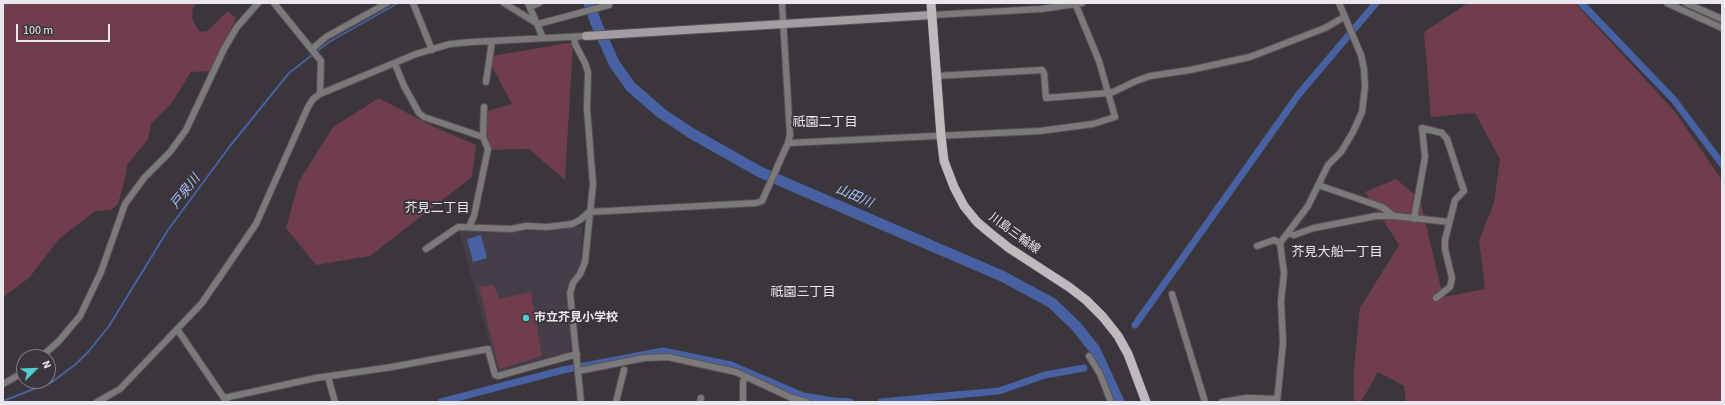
<!DOCTYPE html>
<meta charset="utf-8">
<style>
body{margin:0}
#map{position:relative;width:1725px;height:405px;overflow:hidden;background:#3a363c;font-family:"Source Sans 3",sans-serif}
canvas{display:block}
.frame{position:absolute;inset:0;border:4px solid #e9e7eb;pointer-events:none}
.north{position:absolute;left:16px;top:349px;width:40px;height:40px;box-sizing:border-box;background:#3a363c;border:1px solid #807d82;border-radius:50%;rotate:67deg;font-size:11px;font-weight:700;line-height:16px;text-align:center;color:#e9e7eb}
.north::after{content:'';display:block;margin:auto;width:14px;height:18px;background:#52cdcd;clip-path:polygon(50% 0,100% 100%,50% 72%,0 100%)}
.scale{position:absolute;left:16px;top:24px;width:94px;height:18px;box-sizing:border-box;border:2px solid #e9e7eb;border-top:0;padding-left:5px;font-size:12px;line-height:14px;white-space:nowrap;color:#e9e7eb;-webkit-text-stroke:3px #3a363c;paint-order:stroke}
</style>
<div id="map">
<canvas width="1725" height="405"></canvas>
<div class="frame"></div>
<div class="north">N</div>
<div class="scale">100 m</div>
</div>
<script>
const g = document.querySelector('canvas').getContext('2d');
g.lineJoin = 'round';
function fillPath(path, color) { g.fillStyle = color; g.fill(path, 'evenodd'); }
const shape = rows => new Path2D(rows.map(r => 'M' + r).join(''));
function trace(path, color, width, dash) { g.strokeStyle = color; g.lineWidth = width; g.lineCap = dash ? 'butt' : 'round'; g.setLineDash(dash || []); g.stroke(path); }
function label(font, color, halo, rows, align = 'center') {
  g.font = font + ' "Source Sans 3","Noto Sans JP",sans-serif'; g.lineWidth = 4; g.setLineDash([]); g.textBaseline = 'middle'; g.strokeStyle = halo; g.fillStyle = color; for (const [text, x, y, turn = 0] of rows) {
    g.save(); g.translate(x, y); g.rotate((+turn || 0) * Math.PI / 180); g.textAlign = isNaN(turn) ? turn : align; if (halo) g.strokeText(text, 0, 0); g.fillText(text, 0, 0); g.restore();
  }
}
fillPath(shape([
 [582,226,581,262,567,291,572,346,569,353,500,372,497,370,459,231,475,229,524,231]
]), '#453e49');
fillPath(shape([
 [3,3,197,3,193,8,192,18,198,30,202,32,207,31,228,11,236,18,211,71,191,72,171,104,151,124,148,139,127,165,125,179,118,204,111,210,95,211,59,239,29,278,3,297],
 [1468,3,1575,3,1676,113,1722,180,1722,402,1406,402,1404,386,1378,372,1361,402,1354,402,1354,367,1360,308,1399,245,1365,192,1396,179,1420,199,1443,297,1485,289,1479,240,1494,203,1500,159,1475,113,1431,117,1424,32],
 [573,42,565,180,529,149,486,150,487,111,512,104,487,57],
 [379,98,428,124,476,145,472,177,370,256,316,265,286,228,299,181,333,127],
 [494,284,499,299,531,292,542,356,499,369,479,287]
]), '#703d4c');
fillPath(shape([
 [481,235,487,258,473,262,467,239]
]), '#4861a2');
trace(shape([
 [3,401,52,382,76,364,89,351,109,326,168,230,230,146,289,73,329,42,398,3]
]), '#4861a2', 2);
trace(shape([
 [1581,3,1674,100,1722,164],
 [1135,325,1299,94,1376,3],
 [441,402,563,370,663,351,731,365,803,396,834,401,850,402],
 [881,402,999,391,1045,375,1084,368]
]), '#4861a2', 7);
trace(shape([
 [589,3,596,23,614,63,631,87,661,113,691,133,760,172,1002,276,1052,303,1076,326,1095,350,1119,402]
]), '#4861a2', 11);
const street = shape([
 [274,3,321,61,320,94],
 [413,3,432,50],
 [504,3,538,24,609,5],
 [528,3,543,38],
 [1667,3,1722,28],
 [1686,3,1722,19],
 [530,7,539,3],
 [932,15,1041,9,1082,3],
 [574,37,575,44,585,63,588,72,587,109,593,184,585,262,580,274,573,283,570,293,581,402],
 [312,49,326,37,387,3],
 [395,64,404,86,419,113,424,117,483,137],
 [936,76,1042,70,1044,73,1046,98,1108,93,1113,92,1136,81,1150,76,1190,70,1250,57,1325,28,1344,17],
 [486,82,492,41],
 [788,143,1040,131,1093,124,1115,117,1099,61,1075,3],
 [1318,185,1382,207,1394,216],
 [1414,219,1425,157,1422,128,1442,133,1447,139,1464,191,1455,200,1445,240,1445,249,1452,278,1450,287,1436,298],
 [469,227,474,216,488,149,483,137,484,107],
 [1288,233,1294,235,1314,228,1376,216,1395,216,1449,222],
 [1257,246,1274,240,1280,243],
 [426,249,458,227,511,229,526,226,547,227,572,224,580,220,589,212,756,203,762,201,788,143,790,135,782,3],
 [1172,294,1205,402],
 [177,329,226,401],
 [1089,356,1100,374,1111,402],
 [41,357,59,341,80,316,101,272,125,204,144,178,170,152,186,130,224,49,237,27,258,3],
 [578,371,644,358,668,357,736,372,792,398,807,402],
 [328,377,335,402],
 [3,384,24,372],
 [224,398,316,378,392,367,488,349,495,375,498,376,577,354],
 [97,402,120,389,202,303,256,224,308,107,313,99,320,94,416,54,450,44,472,42,586,36],
 [616,402,624,370],
 [700,402,701,398],
 [743,402,743,382,745,376],
 [1222,402,1247,398,1277,399],
 [1277,402,1283,343,1281,301,1284,273,1280,243,1308,206,1328,165,1341,152,1353,132,1362,112,1365,87,1364,69,1361,55,1339,3]
]);
const secondary = shape([
 [586,36,932,15]
]);
const primary = shape([
 [931,3,941,136,944,161,954,187,964,206,977,222,990,233,1009,248,1069,287,1086,300,1103,317,1118,336,1128,354,1146,402]
]);
trace(street, '#565258', 8);
trace(secondary, '#565258', 10);
trace(primary, '#565258', 10);
trace(street, '#7c797b', 6);
trace(secondary, '#a39da1', 8);
trace(primary, '#c0b9be', 9);
for (const [x, y, r, color] of [
 [526,318,4,"#52cdcd"]
]) { const dot = new Path2D(); dot.arc(x, y, r, 0, 2 * Math.PI); g.fillStyle = color; g.fill(dot); trace(dot, '#3a363c', 1.5); }
label('12px', '#e9e7eb', '#3a363c', [
 ["川島三輪線",1014,234,36]
]);
label('bold 12px', '#e9e7eb', '#3a363c', [
 ["市立芥見小学校",534,318]
], 'left');
label('13px', '#e9e7eb', '#3a363c', [
 ["祇園二丁目",825,123],
 ["芥見二丁目",437,209],
 ["芥見大船一丁目",1337,253],
 ["祇園三丁目",803,293]
]);
label('italic 13px', '#aac1f9', '#3a363c', [
 ["戸泉川",186,192,-52],
 ["山田川",854,197,23]
]);
</script>
